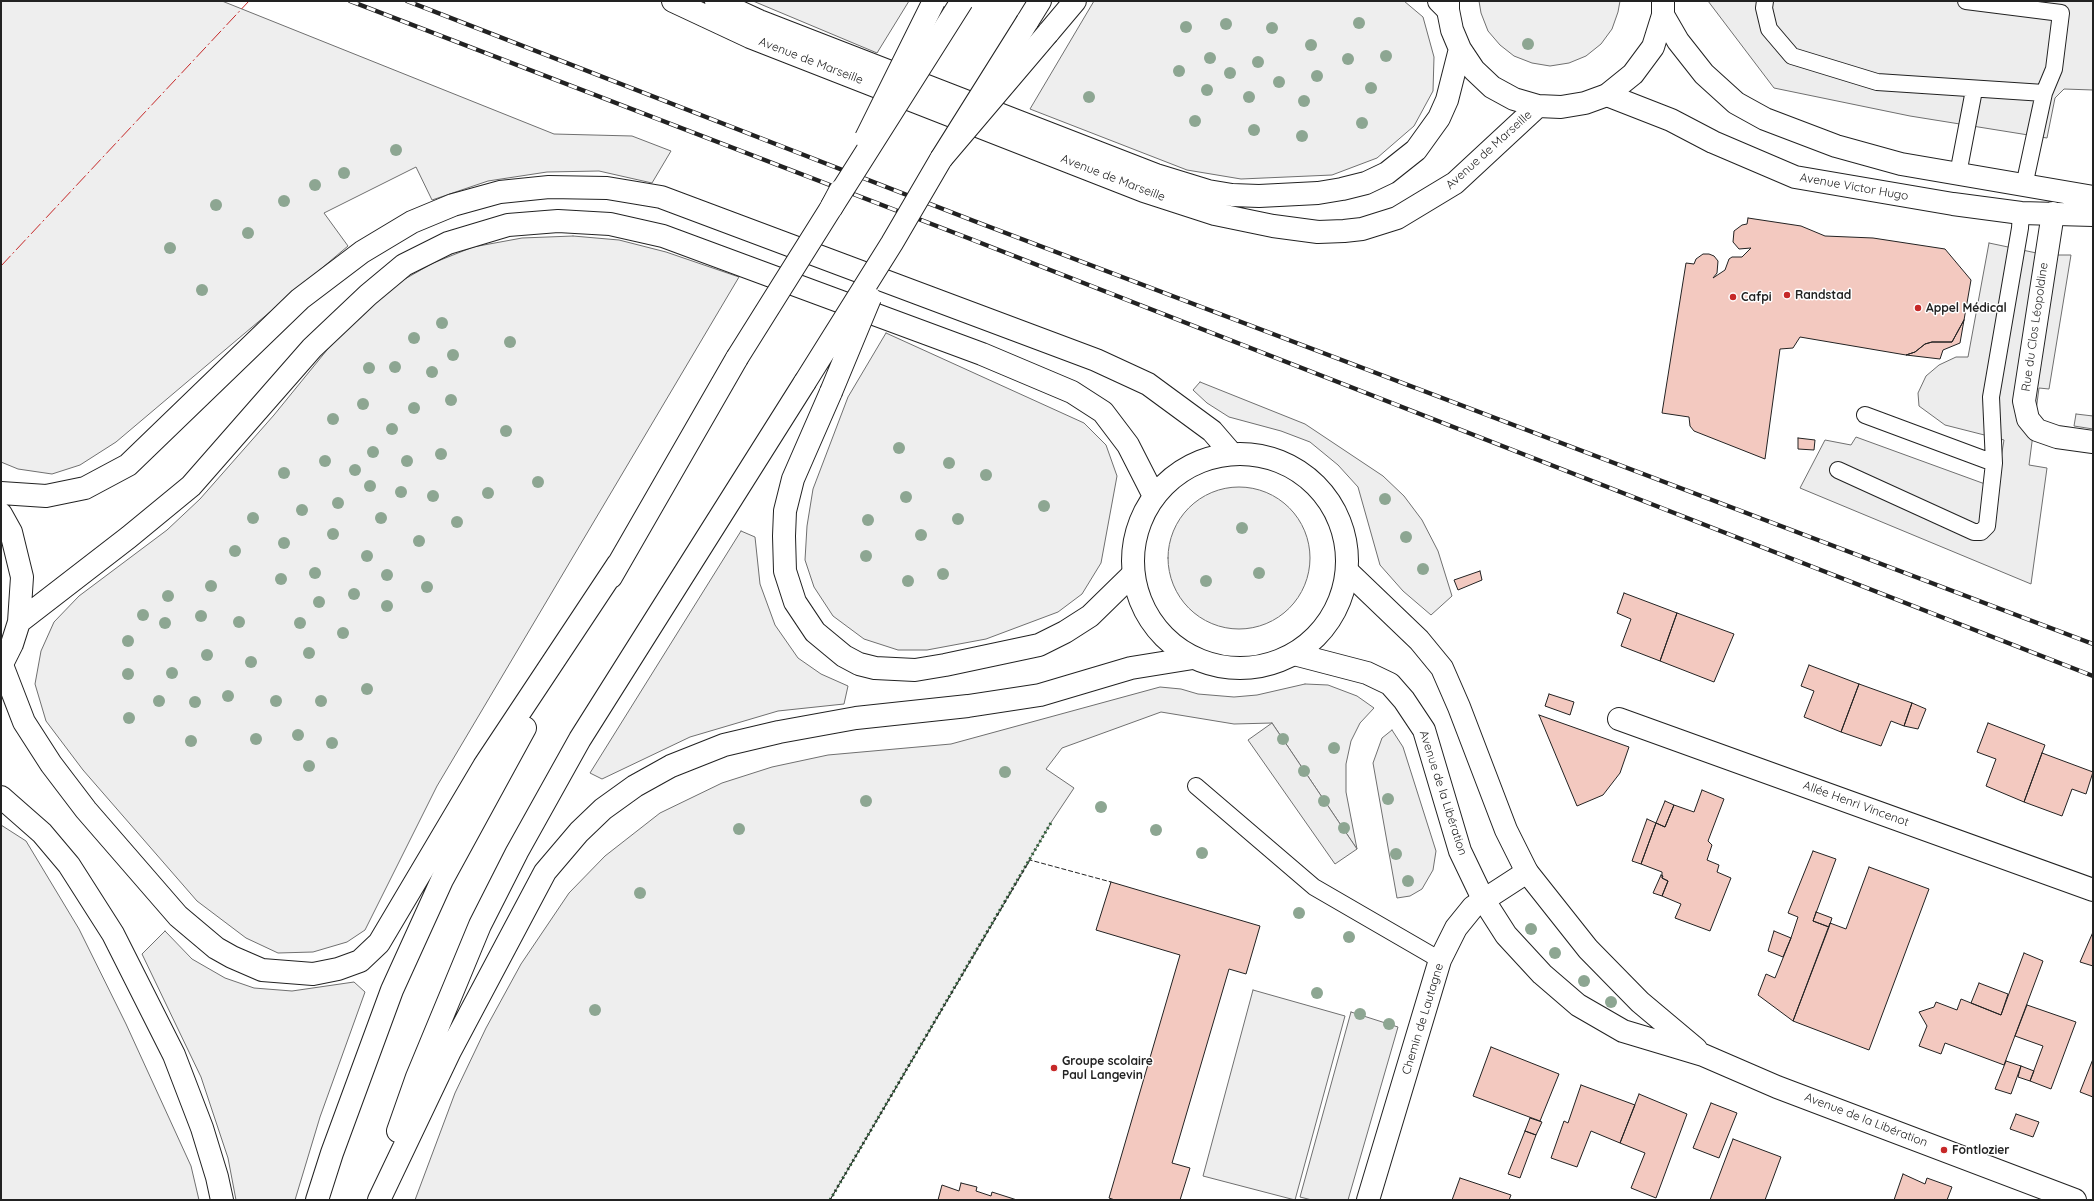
<!DOCTYPE html>
<meta charset="utf-8">
<style>
body{margin:0}
#map{position:relative;width:2094px;height:1201px;overflow:hidden;background:#fff;font-family:Quicksand,sans-serif}
canvas{display:block}
.frame{position:absolute;inset:0;border:2px solid #222;pointer-events:none}
</style>
<div id="map">
<canvas width="2094" height="1201"></canvas>
<div class="frame"></div>
</div>
<script>
const g = document.querySelector('canvas').getContext('2d');
g.lineJoin = 'round';
function fillPath(path, color) { g.fillStyle = color; g.fill(path, 'evenodd'); }
const shape = rows => new Path2D(rows.map(r => 'M' + r).join(''));
function trace(path, color, width, dash) { g.strokeStyle = color; g.lineWidth = width; g.lineCap = dash ? 'butt' : 'round'; g.setLineDash(dash || []); g.stroke(path); }
function label(font, color, halo, rows, align = 'center') {
  g.font = font + ' Quicksand,sans-serif'; g.lineWidth = 3; g.setLineDash([]); g.textBaseline = 'middle'; g.strokeStyle = halo; g.fillStyle = color; for (const [text, x, y, turn = 0] of rows) {
    g.save(); g.translate(x, y); g.rotate((+turn || 0) * Math.PI / 180); g.textAlign = isNaN(turn) ? turn : align; if (halo) g.strokeText(text, 0, 0); g.fillText(text, 0, 0); g.restore();
  }
}
const green = shape([
 [1,1,222,1,554,134,632,136,671,151,652,183,599,171,547,172,488,181,432,200,416,167,324,213,348,246,116,442,80,465,52,474,18,469,1,462,1,1],
 [753,1,909,1,877,53,753,1],
 [1094,1,1404,1,1423,17,1434,57,1433,91,1414,126,1377,158,1332,175,1241,179,1187,170,1030,109,1094,1],
 [1479,1,1620,1,1618,12,1612,29,1601,44,1586,56,1569,63,1550,66,1532,63,1514,56,1500,45,1488,31,1481,13,1479,1],
 [573,236,619,240,666,252,739,277,437,786,365,930,347,942,313,952,278,953,246,938,197,901,83,770,46,721,35,684,41,651,54,622,79,596,167,530,200,499,274,415,340,334,389,288,433,263,473,247,522,238,573,236],
 [886,333,1084,423,1106,445,1117,476,1101,563,1082,594,1058,612,986,639,927,650,898,650,864,639,833,616,814,587,805,560,807,526,813,489,848,397,886,333],
 [1200,382,1305,424,1383,476,1404,496,1422,520,1438,551,1452,596,1431,615,1403,591,1380,565,1358,487,1338,465,1310,442,1281,431,1229,417,1207,403,1193,390,1200,382],
 '1168 558a71 71 0 1 1 142 0a71 71 0 1 1-142 0Z',
 [741,531,755,537,760,584,775,625,798,658,821,674,848,686,844,704,778,711,690,737,602,779,590,773,741,531],
 [1305,684,1328,685,1357,696,1374,708,1360,723,1351,741,1346,764,1346,792,1357,849,1272,723,1234,724,1161,712,1062,748,1046,769,1074,788,1052,821,830,1200,415,1200,455,1093,486,1028,521,964,569,893,605,856,660,813,722,783,772,767,828,755,951,744,1160,687,1181,689,1198,694,1234,697,1257,695,1305,684],
 [1392,730,1403,747,1436,851,1433,870,1422,889,1410,896,1397,898,1373,763,1382,738,1392,730],
 [1,825,26,841,79,929,126,1024,191,1166,199,1200,1,1200,1,825],
 [165,931,192,959,225,978,254,988,292,991,354,982,365,992,320,1117,295,1200,236,1200,228,1158,201,1077,142,954,165,931],
 [1253,990,1345,1016,1295,1200,1203,1176,1253,990]
]);
fillPath(green, '#eee');
trace(green, '#6f6f6f', 1);
const parking = shape([
 [1708,1,2093,1,2093,90,2064,89,2055,98,2047,138,1910,116,1774,88,1708,1],
 [1989,243,2046,255,2071,255,2049,389,2039,388,2029,465,2047,468,2031,584,1800,488,1825,440,1851,445,1856,437,1996,488,2004,440,1945,425,1919,406,1918,393,1926,376,1939,365,1956,357,1968,357,1989,243],
 [2076,414,2093,416,2093,429,2074,426,2076,414],
 [1272,723,1357,849,1335,864,1248,740,1272,723],
 [1351,1012,1398,1027,1348,1200,1312,1200,1300,1197,1351,1012]
]);
fillPath(parking, '#ededed');
trace(parking, '#6f6f6f', 1);
const building = shape([
 [1748,218,1801,226,1825,236,1873,238,1945,249,1971,280,1964,320,1952,342,1932,342,1925,344,1915,352,1906,355,1800,337,1793,348,1780,349,1765,459,1694,431,1690,426,1689,417,1662,413,1686,263,1694,264,1696,259,1703,254,1709,254,1714,256,1718,261,1717,273,1713,278,1725,270,1729,259,1732,257,1742,257,1751,248,1739,249,1733,242,1734,231,1742,225,1747,224,1748,218],
 [1964,320,1960,343,1943,350,1940,359,1906,355,1915,352,1925,344,1932,342,1952,342,1964,320],
 [1798,438,1815,440,1814,450,1798,449,1798,438],
 [1480,571,1482,580,1458,590,1454,580,1480,571],
 [1624,593,1677,613,1660,661,1621,646,1631,619,1617,613,1624,593],
 [1677,613,1734,634,1714,682,1660,661,1677,613],
 [1809,665,1859,684,1841,732,1804,717,1814,691,1801,686,1809,665],
 [1859,684,1912,703,1904,726,1891,721,1881,746,1841,732,1859,684],
 [1549,694,1574,702,1570,715,1545,706,1549,694],
 [1912,703,1926,709,1918,729,1904,726,1912,703],
 [1539,715,1629,747,1620,773,1603,795,1577,806,1539,715],
 [1988,723,2045,745,2024,802,1986,786,1996,759,1977,752,1988,723],
 [2042,753,2093,772,2086,794,2072,789,2062,816,2024,802,2042,753],
 [1702,790,1724,799,1708,841,1712,845,1707,860,1719,865,1717,872,1731,878,1710,931,1675,918,1681,904,1662,896,1668,881,1662,878,1662,872,1641,864,1656,823,1665,827,1674,805,1694,812,1702,790],
 [1665,801,1674,805,1665,827,1656,823,1665,801],
 [1647,819,1656,823,1641,864,1632,861,1647,819],
 [1813,851,1836,859,1813,921,1829,927,1793,1021,1758,995,1766,974,1775,978,1791,938,1798,917,1788,913,1813,851],
 [1869,867,1929,889,1869,1050,1793,1021,1830,923,1846,929,1869,867],
 [1661,875,1663,876,1662,878,1668,881,1662,896,1653,893,1661,875],
 [1111,882,1260,926,1246,974,1229,969,1172,1163,1190,1168,1180,1200,1115,1200,1109,1198,1180,955,1096,930,1111,882],
 [1816,912,1832,918,1829,927,1813,921,1816,912],
 [1774,931,1791,938,1783,957,1768,951,1774,931],
 [2093,932,2093,966,2080,962,2093,932],
 [2024,953,2043,961,2004,1065,1945,1043,1941,1054,1919,1046,1927,1026,1919,1012,1934,1007,1936,1002,1957,1010,1961,999,2001,1015,2024,953],
 [1979,983,2008,994,2001,1015,1971,1003,1979,983],
 [2027,1005,2076,1022,2051,1089,2030,1081,2043,1046,2015,1036,2027,1005],
 [1491,1047,1559,1074,1540,1121,1473,1096,1491,1047],
 [2093,1059,2093,1097,2080,1092,2093,1059],
 [2006,1061,2021,1066,2011,1094,1995,1089,2006,1061],
 [2021,1066,2034,1071,2030,1081,2018,1077,2021,1066],
 [1581,1085,1635,1105,1620,1143,1591,1131,1577,1167,1551,1158,1564,1121,1568,1123,1581,1085],
 [1639,1094,1687,1114,1656,1198,1631,1188,1645,1153,1620,1143,1639,1094],
 [1711,1103,1737,1113,1719,1158,1693,1148,1711,1103],
 [2016,1114,2039,1122,2033,1137,2010,1129,2016,1114],
 [1530,1118,1542,1122,1536,1135,1525,1131,1530,1118],
 [1525,1131,1536,1135,1520,1178,1508,1174,1525,1131],
 [1733,1139,1781,1157,1765,1200,1710,1200,1733,1139],
 [1903,1174,1925,1184,1927,1178,1952,1187,1947,1200,1894,1200,1903,1174],
 [1460,1178,1511,1195,1509,1200,1452,1200,1460,1178],
 [961,1183,977,1187,976,1191,991,1196,992,1192,1017,1200,938,1200,942,1185,959,1191,961,1183]
]);
fillPath(building, '#f3c9c0');
trace(building, '#222', 1);
const service = shape([
 [1765,1,1764,8,1769,29,1792,56,1877,82,2044,93],
 [1966,1,2061,13,2054,69,2044,93,2024,186],
 [1958,174,1974,90],
 [1865,415,1994,463],
 [1838,470,1974,532,1981,532,1987,526,1994,463,1991,397,2020,228,2021,213],
 [1196,786,1314,887,1440,960]
]);
const minor = shape([
 [2053,213,2024,401,2028,419,2037,430,2057,437,2093,442],
 [1619,719,2093,890],
 [1368,1200,1440,960,1456,928,1473,907,1527,872]
]);
const secondary = shape([
 [1663,15,1678,41,1704,74,1736,103,1765,119,1836,146,1901,164,2093,197],
 [1607,95,1671,120,1713,142,1795,177,1953,204,2021,213,2093,215],
 [1347,571,1419,640,1442,668,1459,707,1506,830,1527,872,1588,949,1640,1002,1696,1049],
 [1294,654,1367,673,1390,684,1404,700,1424,730,1460,851,1483,899,1506,935,1542,974,1578,1005,1623,1031,1703,1055,1777,1087,2075,1200]
]);
const primary = shape([
 [673,1,750,37,1144,191,1215,214,1273,226,1318,232,1344,231,1362,229,1397,218,1455,183,1538,106],
 [716,1,759,21,1156,175,1208,191,1232,195,1259,196,1318,193,1342,189,1366,183,1387,173,1416,150,1439,118,1447,100,1460,49],
 [1448,1,1448,10,1452,30,1460,49,1474,70,1492,87,1514,99,1538,106,1561,107,1585,103,1607,95,1633,74,1653,47,1663,15,1663,1],
 '1133 561a107 107 0 1 1 214 0a107 107 0 1 1-214 0Z',
 [1,493,46,496,85,488,128,465,300,299,362,252,412,222,453,205,500,192,549,187,607,188,661,197,1096,360,1148,384,1212,431,1231,453],
 [1,514,11,532,22,577,19,622,12,644,1,666],
 [19,622,129,537,191,486,312,348,368,295,404,265,448,243,508,225,558,221,610,224,663,236,982,354,1072,392,1103,412,1128,445,1154,496]
]);
const trunk = shape([
 [1439,1,1448,10],
 [1048,33,1075,1],
 [831,392,793,479,785,511,784,536,785,571,795,602,815,632,844,656,859,664,875,668,915,670,945,665,1039,645,1065,632,1090,616,1133,574],
 [611,577,737,358],
 [2,665,24,722,51,764,86,810,178,916,216,948,232,957,262,970,313,974,338,969,360,961,379,943,484,766,618,564],
 [1,797,42,833,69,865,113,934,174,1055,202,1128,217,1177,222,1200],
 [398,1131,417,1077,480,925,517,852,580,739,805,382],
 [317,1200,332,1153,392,990,442,880,525,728],
 [379,1200,450,1051,545,872,579,832,603,809,635,786,671,766,724,745,779,732,856,718,968,706,1040,695,1131,668,1193,658]
]);
const motorway = shape([
 [1027,22,1040,1]
]);
trace(service, '#222', 18);
trace(minor, '#222', 24);
trace(secondary, '#222', 24);
trace(primary, '#222', 24);
trace(trunk, '#222', 24);
trace(motorway, '#222', 24);
trace(service, '#fff', 16);
trace(minor, '#fff', 22);
trace(secondary, '#fff', 22);
trace(primary, '#fff', 22);
trace(trunk, '#fff', 22);
trace(motorway, '#fff', 22);
const rail = shape([
 [350,1,968,238,2093,676],
 [407,1,974,221,2093,644]
]);
trace(rail, '#222', 4.5);
trace(rail, '#fff', 3, [9]);
const trunkBridge = shape([
 [866,138,934,1],
 [737,358,831,208,840,191],
 [805,382,892,243,941,159,1048,33],
 [831,392,870,298]
]);
const motorwayBridge = shape([
 [941,159,1027,22],
 [831,208,962,1]
]);
trace(trunkBridge, '#222', 24, []);
trace(motorwayBridge, '#222', 24, []);
trace(trunkBridge, '#fff', 22);
trace(motorwayBridge, '#fff', 22);
trace(shape([
 [830,1200,1052,821]
]), '#2f5e38', 3, [2, 3]);
trace(shape([
 [830,1200,1030,860,1111,882]
]), '#222', 1, [5, 2]);
trace(shape([
 [1,266,249,1]
]), '#c62828', 1, [14, 3, 2, 3]);
g.fillStyle = '#8da692';
for (const [x, y] of [
 [1359,23],
 [1226,24],
 [1186,27],
 [1272,28],
 [1528,44],
 [1311,45],
 [1386,56],
 [1210,58],
 [1348,59],
 [1258,62],
 [1179,71],
 [1230,73],
 [1317,76],
 [1279,82],
 [1371,88],
 [1207,90],
 [1089,97],
 [1249,97],
 [1304,101],
 [1195,121],
 [1362,123],
 [1254,130],
 [1302,136],
 [396,150],
 [344,173],
 [315,185],
 [284,201],
 [216,205],
 [248,233],
 [170,248],
 [202,290],
 [442,323],
 [414,338],
 [510,342],
 [453,355],
 [395,367],
 [369,368],
 [432,372],
 [451,400],
 [363,404],
 [414,408],
 [333,419],
 [392,429],
 [506,431],
 [899,448],
 [373,452],
 [441,454],
 [325,461],
 [407,461],
 [949,463],
 [355,470],
 [284,473],
 [986,475],
 [538,482],
 [370,486],
 [401,492],
 [488,493],
 [433,496],
 [906,497],
 [1385,499],
 [338,503],
 [1044,506],
 [302,510],
 [253,518],
 [381,518],
 [958,519],
 [868,520],
 [457,522],
 [1242,528],
 [333,534],
 [921,535],
 [1406,537],
 [419,541],
 [284,543],
 [235,551],
 [367,556],
 [866,556],
 [1423,569],
 [315,573],
 [1259,573],
 [943,574],
 [387,575],
 [281,579],
 [908,581],
 [1206,581],
 [211,586],
 [427,587],
 [354,594],
 [168,596],
 [319,602],
 [387,606],
 [143,615],
 [201,616],
 [239,622],
 [165,623],
 [300,623],
 [343,633],
 [128,641],
 [309,653],
 [207,655],
 [251,662],
 [172,673],
 [128,674],
 [367,689],
 [228,696],
 [159,701],
 [276,701],
 [321,701],
 [195,702],
 [129,718],
 [298,735],
 [256,739],
 [1283,739],
 [191,741],
 [332,743],
 [1334,748],
 [309,766],
 [1304,771],
 [1005,772],
 [1388,799],
 [866,801],
 [1324,801],
 [1101,807],
 [1344,828],
 [739,829],
 [1156,830],
 [1202,853],
 [1396,854],
 [1408,881],
 [640,893],
 [1299,913],
 [1531,929],
 [1349,937],
 [1555,953],
 [1584,981],
 [1317,993],
 [1611,1002],
 [595,1010],
 [1360,1014],
 [1389,1024]
]) { g.beginPath(); g.arc(x, y, 6, 0, 2 * Math.PI); g.fill(); }
for (const [x, y, r, color] of [
 [1787,295,4,"#c62828"],
 [1733,297,4,"#c62828"],
 [1918,308,4,"#c62828"],
 [1054,1068,4,"#c62828"],
 [1944,1150,4,"#c62828"]
]) { const dot = new Path2D(); dot.arc(x, y, r, 0, 2 * Math.PI); g.fillStyle = color; g.fill(dot); trace(dot, '#fff', 1.5); }
label('12px', '#222', '#fff', [
 ["Avenue de Marseille",811,61,21],
 ["Avenue de Marseille",1489,150,-42],
 ["Avenue de Marseille",1113,178,21],
 ["Avenue Victor Hugo",1854,187,10],
 ["Rue du Clos Léopoldine",2035,327,-82],
 ["Avenue de la Libération",1443,793,72],
 ["Allée Henri Vincenot",1856,804,20],
 ["Chemin de Lautagne",1423,1019,-73],
 ["Avenue de la Libération",1866,1120,21]
]);
label('bold 12px', '#222', '#fff', [
 ["Randstad",1795,295],
 ["Cafpi",1741,297],
 ["Appel Médical",1926,308],
 ["Groupe scolaire",1062,1061],
 ["Paul Langevin",1062,1075],
 ["Fontlozier",1952,1150]
], 'left');
</script>
